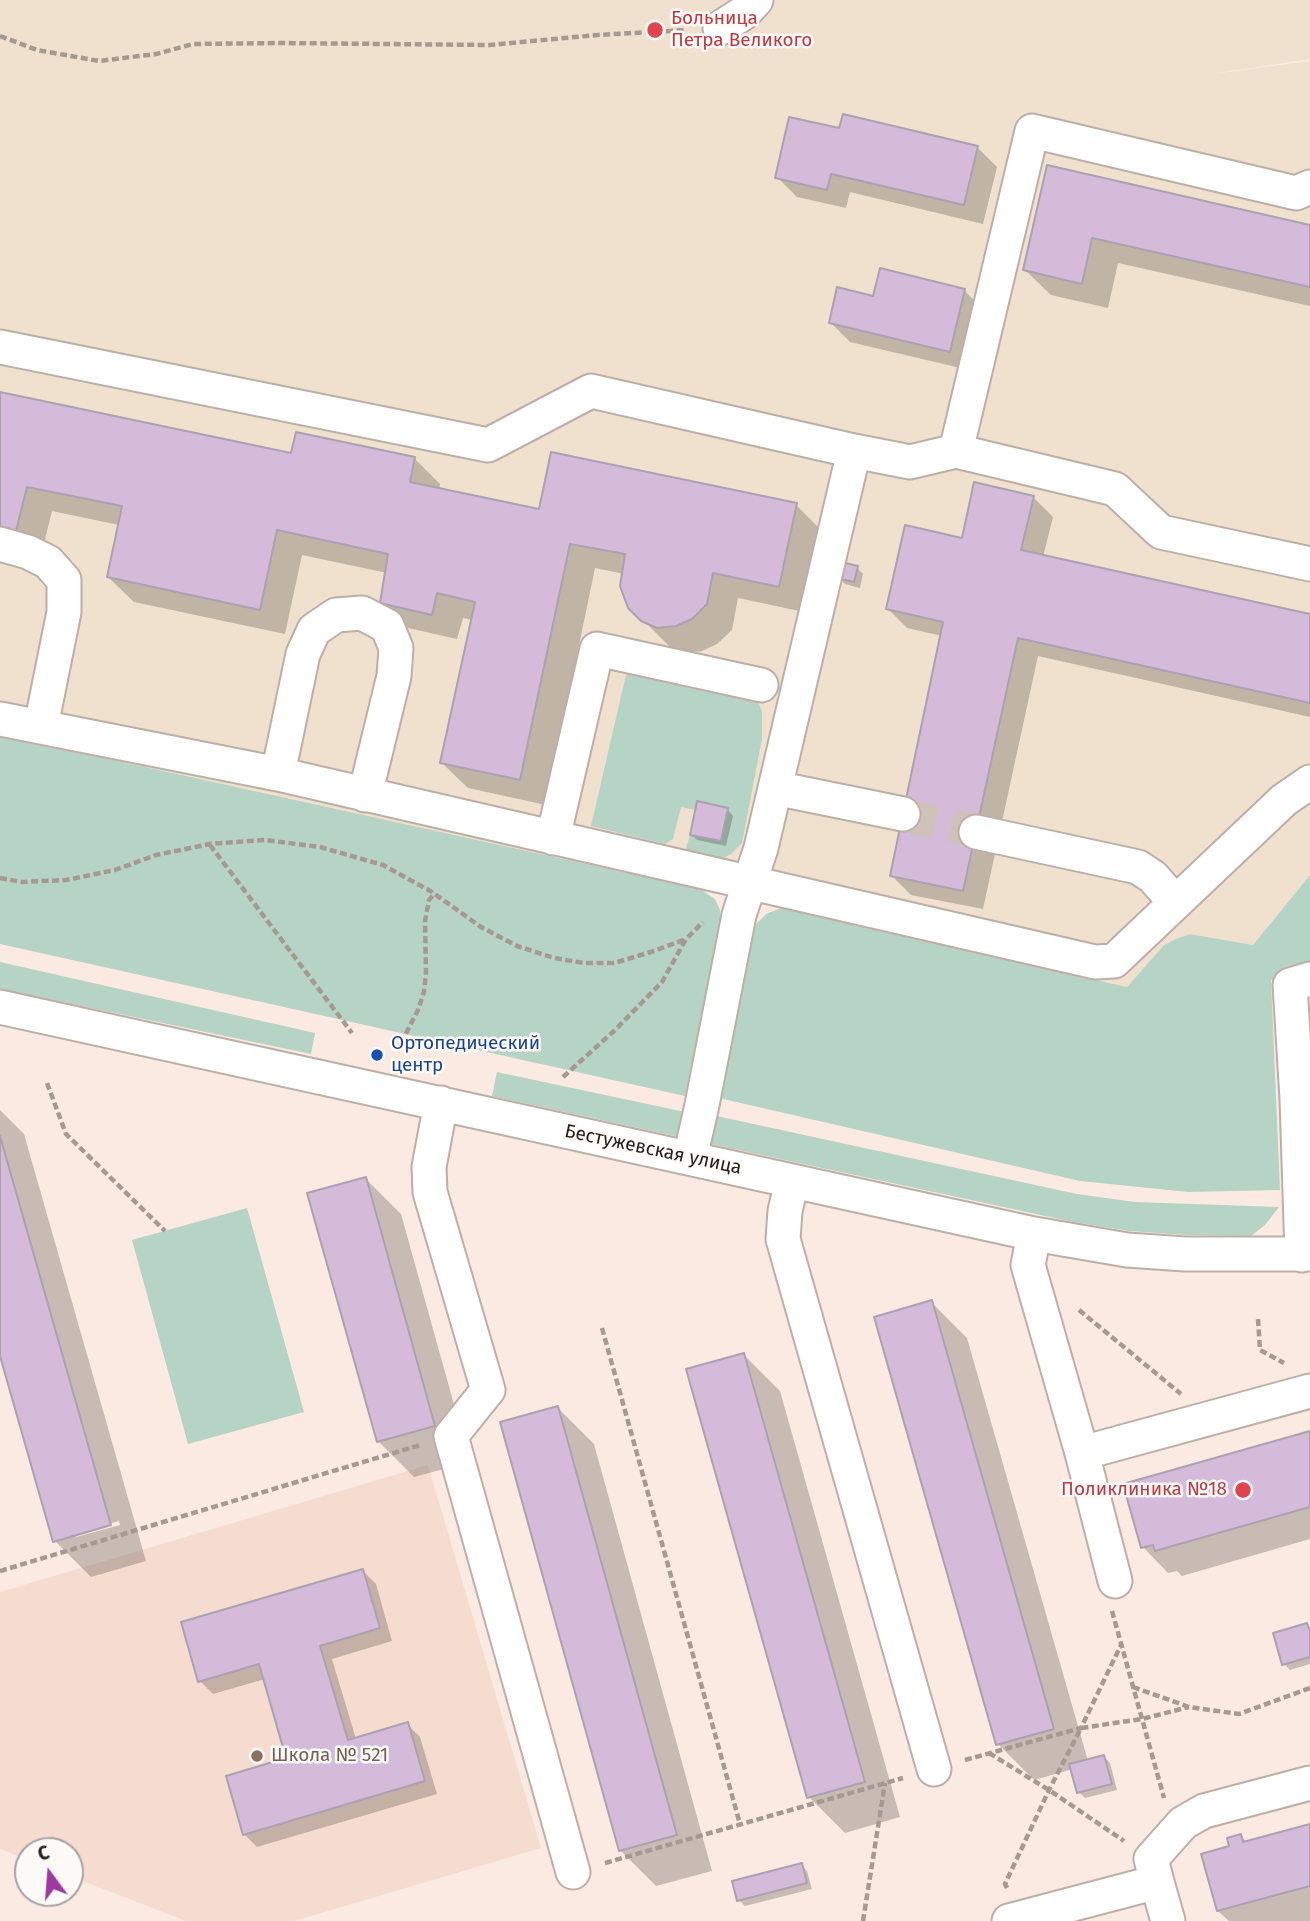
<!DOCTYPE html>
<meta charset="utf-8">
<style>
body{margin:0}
#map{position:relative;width:1310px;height:1921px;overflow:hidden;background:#fbeae1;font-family:"Fira Sans",sans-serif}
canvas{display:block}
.north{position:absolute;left:14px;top:1837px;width:70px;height:70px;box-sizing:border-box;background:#fefaf8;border:2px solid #a6a29f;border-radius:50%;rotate:344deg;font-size:19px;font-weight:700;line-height:28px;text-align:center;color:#231d1a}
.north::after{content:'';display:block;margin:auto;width:24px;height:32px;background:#9e399e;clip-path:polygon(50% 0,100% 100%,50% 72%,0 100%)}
</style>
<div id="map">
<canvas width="1310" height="1921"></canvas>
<div class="north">С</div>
</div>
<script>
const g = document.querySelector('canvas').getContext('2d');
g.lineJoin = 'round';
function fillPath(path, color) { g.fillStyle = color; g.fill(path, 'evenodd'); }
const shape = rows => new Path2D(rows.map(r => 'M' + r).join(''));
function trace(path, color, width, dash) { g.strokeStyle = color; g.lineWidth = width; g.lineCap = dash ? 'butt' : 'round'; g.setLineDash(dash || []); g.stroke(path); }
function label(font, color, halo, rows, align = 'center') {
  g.font = font + ' "Fira Sans",sans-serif'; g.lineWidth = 5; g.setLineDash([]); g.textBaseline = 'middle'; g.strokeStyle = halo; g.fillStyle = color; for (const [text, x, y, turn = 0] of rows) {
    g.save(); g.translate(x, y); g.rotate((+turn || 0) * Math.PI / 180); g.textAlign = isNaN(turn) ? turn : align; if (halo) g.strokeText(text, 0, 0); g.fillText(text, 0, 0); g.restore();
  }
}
fillPath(shape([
 [428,1465,541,1848,294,1921,186,1921,70,1876,70,1851,28,1851,28,1860,0,1849,0,1592]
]), '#f5dccf');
fillPath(shape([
 [0,0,1310,0,1310,59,1205,75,1310,61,1310,875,1253,945,1190,934,1176,939,1164,945,1127,987,700,889,0,735]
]), '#f0e1ce');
fillPath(shape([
 [627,673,757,699,762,711,762,739,742,843,731,854,718,861,683,859,690,835,721,841,728,808,698,801,695,810,681,807,673,839,665,844,591,826,625,679],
 [0,735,700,889,715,899,720,910,720,935,685,1096,0,944],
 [1310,875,1310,965,1271,980,1280,1190,1188,1192,1080,1181,719,1098,749,940,755,925,766,914,781,908,1127,987,1164,945,1176,939,1190,934,1253,945],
 [0,962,315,1033,311,1054,0,989],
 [497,1072,685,1112,679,1137,492,1096],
 [712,1115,1077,1194,1135,1202,1279,1207,1265,1225,1251,1236,1186,1235,1129,1231,1073,1222,706,1143],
 [247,1208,304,1412,188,1444,132,1240]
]), '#b6d4c5');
fillPath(shape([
 [840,130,977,147,997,167,983,224,850,192,846,208,797,197,777,177],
 [1049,168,1310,227,1310,306,1118,263,1108,308,1051,295,1025,270],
 [964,290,983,310,969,370,850,342,831,323,874,298],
 [0,394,293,455,415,459,440,484,439,490,540,511,796,505,821,530,804,612,738,598,732,630,717,644,702,651,684,653,669,646,630,607,624,574,595,568,546,805,468,788,442,763,472,620,463,618,457,639,408,628,382,602,387,573,302,555,285,634,134,602,108,577,119,525,52,511,40,560,0,552],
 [1033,497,1053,517,1043,557,1310,616,1310,717,1038,656,983,909,911,895,892,876,942,636,907,628,888,609,963,540],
 [857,568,863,574,860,588,845,584,839,578],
 [727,809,733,816,726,846,697,840,691,834],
 [0,1110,24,1134,146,1561,91,1577,55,1541,0,1350],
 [119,1521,120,1525,76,1537,76,1534],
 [365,1178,401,1214,470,1462,414,1477,378,1441],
 [931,1302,967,1338,1088,1761,1104,1757,1110,1763,1117,1790,1085,1798,1079,1792,1073,1769,1034,1780,998,1744],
 [744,1355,780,1391,900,1817,845,1833,809,1797],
 [558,1408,594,1444,712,1871,656,1886,620,1850],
 [1310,1432,1310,1539,1182,1576,1177,1571,1168,1573,1143,1547],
 [363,1571,376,1584,392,1641,332,1659,356,1739,407,1724,420,1737,437,1794,257,1847,244,1834,288,1759,265,1679,213,1694,200,1681],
 [1307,1625,1310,1628,1310,1664,1290,1670,1284,1664],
 [1310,1826,1310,1921,1229,1921,1218,1911,1232,1847,1241,1836,1248,1843],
 [801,1865,807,1871,812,1889,745,1906,739,1900]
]), '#0003');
const building = shape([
 [843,114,978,146,964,205,831,174,827,190,775,178,789,117,839,128,843,114],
 [1047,165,1310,225,1310,287,1092,238,1082,284,1023,270,1047,165],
 [880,268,965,289,950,352,829,323,837,287,873,296,880,268],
 [0,392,291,453,296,432,415,457,410,482,539,509,551,452,797,503,779,587,713,573,707,604,692,619,676,626,657,628,641,621,628,608,620,586,625,554,570,544,520,780,440,763,475,602,437,593,432,615,380,603,388,554,277,530,260,610,107,577,122,506,27,487,15,535,0,532,0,392],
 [974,482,1034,496,1021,550,1310,614,1310,703,1018,638,963,891,890,876,943,622,886,609,905,525,962,538,974,482],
 [841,562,858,566,854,582,837,578,841,562],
 [697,801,728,808,721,841,690,835,697,801],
 [0,1136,111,1525,53,1542,0,1356,0,1136],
 [366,1177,435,1426,377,1442,307,1193,366,1177],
 [932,1300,1054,1729,996,1745,874,1317,932,1300],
 [744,1353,865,1782,807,1798,686,1369,744,1353],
 [558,1406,677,1835,619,1851,500,1422,558,1406],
 [1310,1431,1310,1507,1155,1551,1153,1545,1141,1548,1123,1484,1310,1431],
 [363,1569,380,1628,320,1646,348,1740,408,1722,425,1781,243,1835,226,1776,286,1758,259,1664,198,1682,181,1622,363,1569],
 [1307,1623,1310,1631,1310,1657,1282,1665,1273,1633,1307,1623],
 [1104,1755,1112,1784,1077,1793,1069,1764,1104,1755],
 [1310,1824,1310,1886,1217,1911,1201,1854,1229,1846,1227,1838,1241,1834,1243,1842,1310,1824],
 [802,1863,807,1883,737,1901,732,1881,802,1863]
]);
fillPath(building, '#d3bbd9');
trace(building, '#aca1af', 2);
trace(shape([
 [903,814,976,832]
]), '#d0c1b9', 33, [33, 17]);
const minor = shape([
 [720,28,745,12,756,0],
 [1310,187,1296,193,1032,131,956,451,1115,489,1161,532,1310,564],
 [0,347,488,445,591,391,854,451,910,462,956,451],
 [0,544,28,552,48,562,64,580,64,612,41,726],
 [0,719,278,774,1095,962,1114,961,1284,800,1310,782],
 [278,774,303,654,314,630,336,615,362,613,387,626,396,648,394,676,365,795],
 [775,788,903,814],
 [976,832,1138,867,1153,877,1175,902],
 [553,838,597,649,761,685],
 [0,1007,1034,1234,1127,1250,1185,1254,1310,1254],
 [1297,1099,1290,985,1310,979],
 [441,1103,429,1167,430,1192,488,1390,451,1436,573,1872],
 [690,1158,702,1105,739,915,761,848,854,451],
 [792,1181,785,1211,783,1239,934,1769],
 [1034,1234,1028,1265,1082,1453,1115,1581],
 [1302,1255,1297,1099,1310,1098],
 [1082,1453,1310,1391],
 [1157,1882,1168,1921],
 [1009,1921,1157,1882,1151,1859,1183,1823,1204,1811,1310,1783]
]);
trace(minor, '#bfaea6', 37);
trace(shape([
 [0,36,37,50,99,61,156,54,193,44,279,43,490,45,597,35,687,30],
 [210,845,352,1033],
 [0,878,22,882,66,880,115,870,156,855,210,844,265,840,320,847,383,865,432,892,481,927,517,946,554,958,584,963,614,963,651,952,686,939],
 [401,1043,418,1010,424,992,426,972,425,921,429,900,435,893],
 [563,1077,614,1031,662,982,686,939,703,922],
 [47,1083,66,1134,165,1231],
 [1079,1310,1181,1394],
 [1258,1319,1260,1350,1284,1363],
 [602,1328,740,1824],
 [0,1571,420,1445],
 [1112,1611,1164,1798],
 [1133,1687,1189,1707,1239,1714,1310,1688],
 [989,1753,1049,1790,1124,1841],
 [965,1760,1081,1728,1121,1645],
 [605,1863,903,1778],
 [1007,1888,1005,1884,1049,1790,1081,1728,1142,1719,1189,1707],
 [863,1921,885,1783]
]), '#a59992', 4.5, [7, 3.5]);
trace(minor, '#fff', 33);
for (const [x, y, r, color] of [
 [655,30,9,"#e0444e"],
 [377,1055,7,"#1a4fb4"],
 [1243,1490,9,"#e0444e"],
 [257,1756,7,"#8d6e63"]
]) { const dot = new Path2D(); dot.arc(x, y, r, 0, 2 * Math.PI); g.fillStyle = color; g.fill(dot); trace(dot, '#fefaf8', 2.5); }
label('19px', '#be3a42', '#fefaf8', [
 ["Больница",671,19],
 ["Петра Великого",671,41],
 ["Поликлиника №18",1227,1490,"right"]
], 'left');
label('19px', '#164399', '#fefaf8', [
 ["Ортопедический",391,1044],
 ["центр",391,1066]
], 'left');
label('19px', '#231d1a', '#fefaf8', [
 ["Бестужевская улица",653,1150,12]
]);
label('19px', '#785e54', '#fefaf8', [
 ["Школа № 521",271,1756]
], 'left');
</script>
